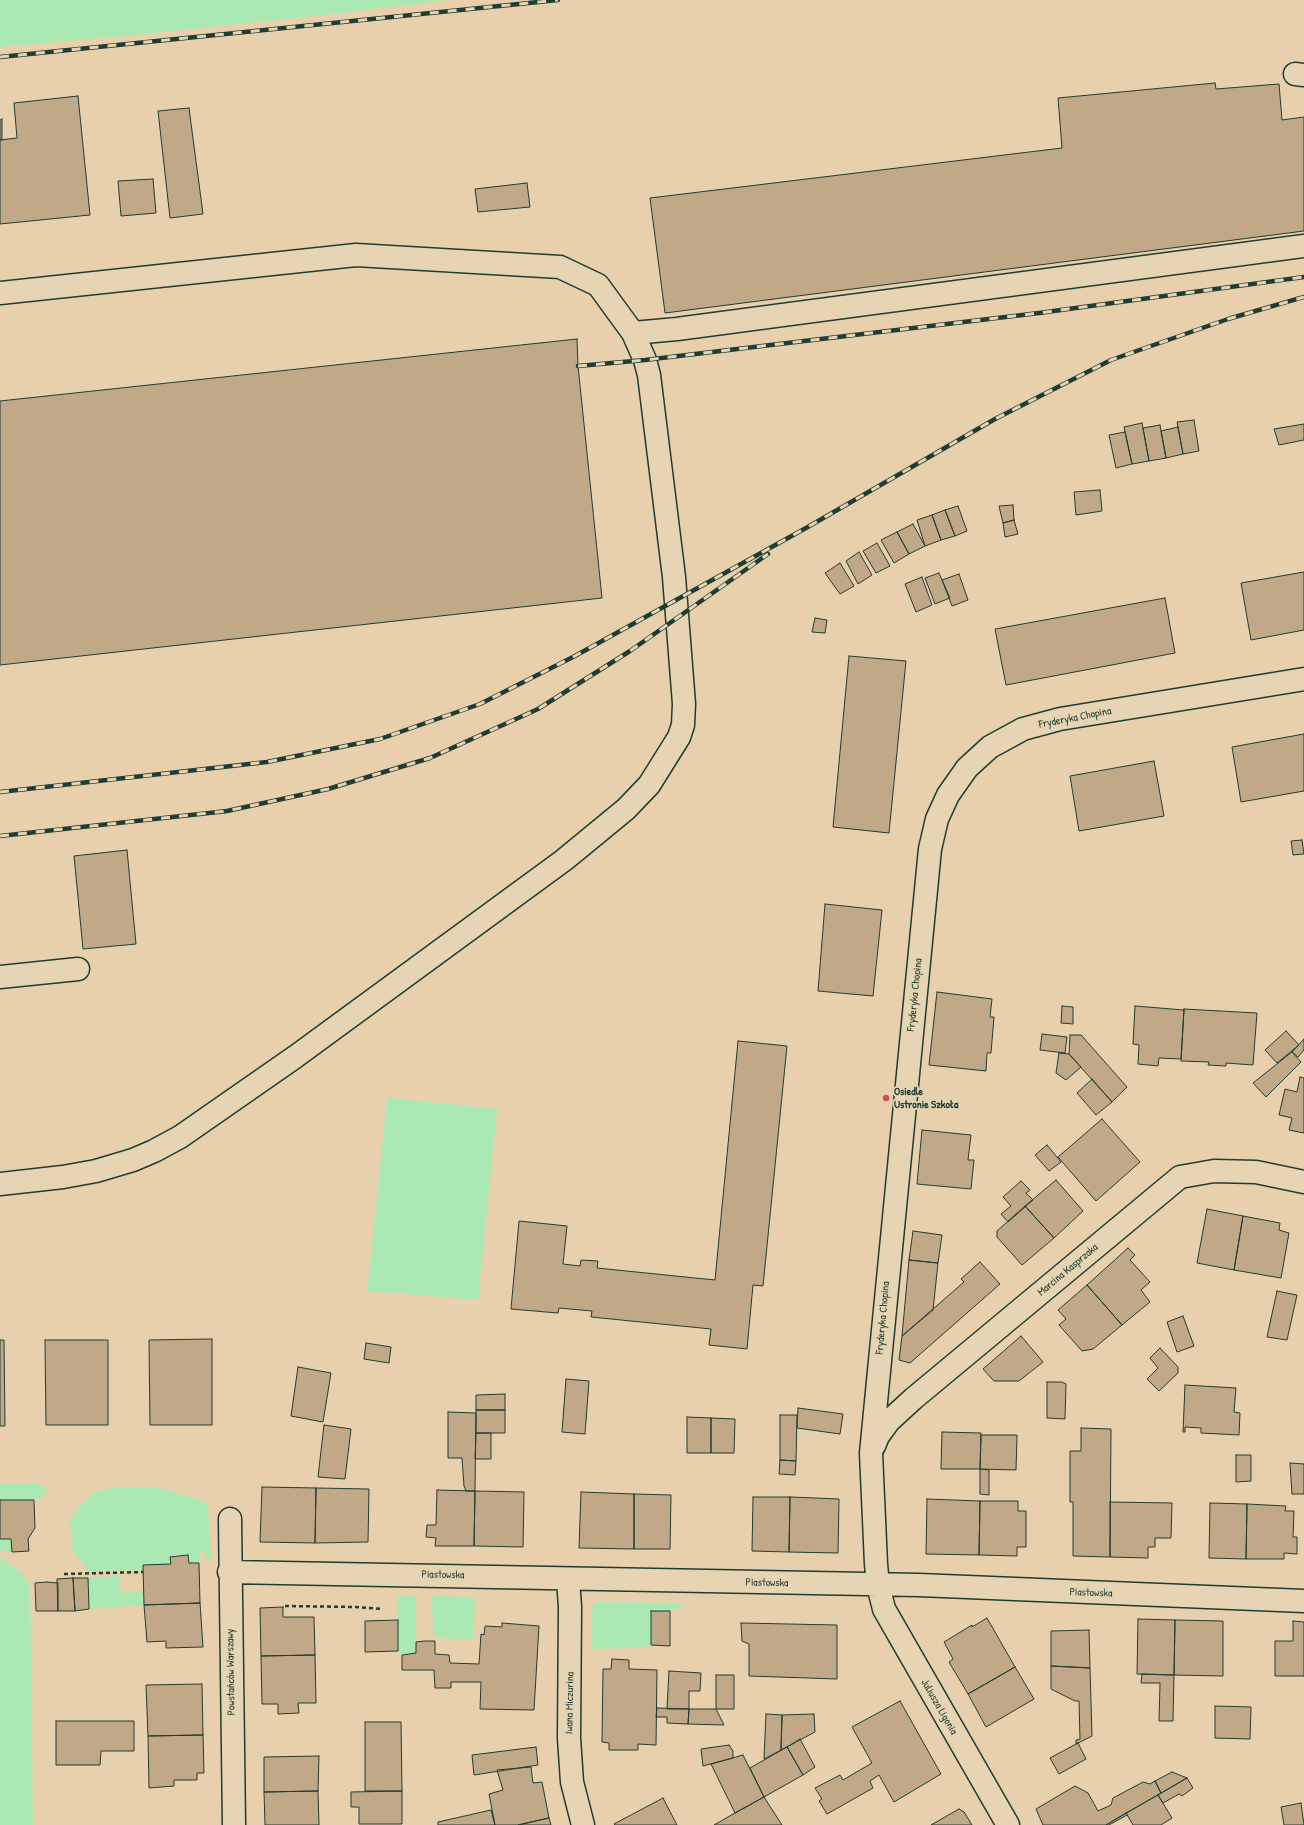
<!DOCTYPE html>
<meta charset="utf-8">
<style>
body{margin:0}
canvas{display:block;background:#e9d0ac}
</style>
<canvas width="1304" height="1825"></canvas>
<script>
const g = document.querySelector('canvas').getContext('2d');
g.lineJoin = 'round';
function fillPath(path, color) { g.fillStyle = color; g.fill(path, 'evenodd'); }
const shape = rows => new Path2D(rows.map(r => 'M' + r).join(''));
function trace(path, color, width, dash) { g.strokeStyle = color; g.lineWidth = width; g.lineCap = dash ? 'butt' : 'round'; g.setLineDash(dash || []); g.stroke(path); }
function label(font, color, halo, rows, align = 'center') {
  g.font = font + ' "Patrick Hand",sans-serif'; g.lineWidth = 3.5; g.setLineDash([]); g.textBaseline = 'middle'; g.strokeStyle = halo; g.fillStyle = color; for (const [text, x, y, turn = 0] of rows) {
    g.save(); g.translate(x, y); g.rotate((+turn || 0) * Math.PI / 180); g.textAlign = isNaN(turn) ? turn : align; if (halo) g.strokeText(text, 0, 0); g.fillText(text, 0, 0); g.restore();
  }
}
fillPath(shape([
 [0,0,449,0,343,13,127,36,0,47],
 [387,1098,497,1109,478,1300,367,1291],
 [0,1483,33,1483,42,1485,48,1491,45,1494,41,1494,43,1497,39,1500,0,1500],
 [121,1488,158,1488,198,1499,206,1504,208,1509,211,1559,206,1560,206,1552,199,1553,199,1563,189,1563,188,1555,171,1557,171,1564,144,1570,88,1571,72,1550,70,1521,79,1507,93,1493,105,1489],
 [0,1539,11,1539,12,1552,0,1551],
 [0,1557,22,1574,30,1587,33,1825,0,1825],
 [119,1576,121,1593,144,1591,144,1605,89,1609,88,1578],
 [397,1595,416,1595,416,1653,402,1655,398,1651],
 [431,1596,475,1597,473,1640,438,1638,434,1635],
 [597,1602,683,1603,682,1607,670,1611,651,1611,651,1645,638,1648,591,1649,591,1608]
]), '#aaeab2');
const building = shape([
 [1215,83,1216,89,1279,84,1282,120,1304,117,1304,231,665,313,650,198,1062,148,1058,98,1215,83],
 [78,96,90,215,0,224,0,140,17,138,14,103,78,96],
 [189,108,203,214,170,218,158,111,189,108],
 [2,119,2,140,0,140,0,120,2,119],
 [153,179,156,213,121,216,118,181,153,179],
 [527,183,530,207,478,212,475,189,527,183],
 [577,339,578,366,602,598,0,665,0,401,577,339],
 [1194,420,1199,451,1183,454,1177,422,1194,420],
 [1142,423,1149,461,1132,464,1124,427,1142,423],
 [1304,424,1304,440,1279,445,1274,429,1304,424],
 [1160,425,1166,458,1149,461,1143,428,1160,425],
 [1178,427,1183,454,1166,458,1161,431,1178,427],
 [1125,432,1132,464,1116,468,1109,435,1125,432],
 [1100,490,1102,511,1076,515,1074,492,1100,490],
 [1013,505,1014,520,1003,523,999,506,1013,505],
 [958,506,967,531,955,536,945,510,958,506],
 [945,510,955,536,941,540,932,515,945,510],
 [932,515,941,540,925,546,917,520,932,515],
 [1014,520,1018,534,1005,537,1003,523,1014,520],
 [913,524,925,546,909,554,897,532,913,524],
 [897,532,909,554,894,563,881,540,897,532],
 [877,543,890,566,876,573,863,551,877,543],
 [859,552,872,575,858,584,846,561,859,552],
 [840,563,854,586,840,594,825,573,840,563],
 [1304,572,1304,630,1251,640,1241,583,1304,572],
 [939,573,950,598,935,604,925,578,939,573],
 [959,574,968,600,952,606,942,580,959,574],
 [922,577,932,605,916,612,905,584,922,577],
 [1165,598,1175,653,1006,685,995,629,1165,598],
 [815,618,827,620,825,633,812,632,815,618],
 [849,656,906,661,889,833,833,827,849,656],
 [1304,734,1304,791,1241,802,1232,747,1304,734],
 [1154,761,1164,816,1079,831,1070,776,1154,761],
 [1302,840,1304,854,1293,855,1291,841,1302,840],
 [127,850,136,944,83,949,74,856,127,850],
 [825,904,882,910,873,996,818,991,825,904],
 [937,992,992,999,990,1017,994,1017,991,1053,987,1053,986,1071,929,1065,937,992],
 [1062,1006,1073,1007,1073,1024,1061,1023,1062,1006],
 [1135,1006,1184,1010,1181,1059,1159,1058,1158,1066,1138,1064,1139,1045,1133,1044,1135,1006],
 [1184,1009,1257,1013,1253,1065,1226,1063,1226,1066,1208,1065,1209,1062,1181,1061,1184,1009],
 [1286,1031,1299,1045,1277,1063,1265,1050,1286,1031],
 [1042,1034,1067,1037,1065,1053,1040,1050,1042,1034],
 [1070,1035,1081,1035,1127,1087,1112,1102,1069,1054,1070,1035],
 [1304,1039,1304,1050,1298,1057,1292,1052,1304,1039],
 [738,1041,787,1046,763,1286,753,1285,747,1349,709,1345,711,1329,591,1317,592,1311,559,1308,558,1313,511,1309,519,1221,567,1226,563,1264,580,1266,581,1260,598,1261,597,1268,715,1280,738,1041],
 [1292,1052,1301,1062,1266,1097,1253,1083,1292,1052],
 [1059,1053,1069,1054,1081,1067,1066,1080,1056,1073,1059,1053],
 [1300,1077,1304,1078,1304,1133,1289,1130,1292,1118,1279,1115,1285,1089,1297,1092,1300,1077],
 [1092,1079,1112,1102,1096,1115,1077,1093,1092,1079],
 [1102,1119,1140,1162,1096,1201,1058,1157,1102,1119],
 [922,1130,971,1135,968,1160,974,1160,971,1189,917,1184,922,1130],
 [1047,1145,1061,1162,1049,1171,1035,1155,1047,1145],
 [1056,1180,1083,1211,1054,1238,1025,1206,1056,1180],
 [1021,1181,1030,1190,1026,1193,1033,1200,1008,1222,1001,1214,1011,1206,1003,1197,1021,1181],
 [1025,1206,1054,1238,1022,1265,997,1237,997,1231,1025,1206],
 [1207,1209,1243,1216,1234,1270,1197,1263,1207,1209],
 [1243,1216,1280,1223,1279,1230,1289,1233,1281,1278,1234,1270,1243,1216],
 [913,1231,942,1235,938,1263,909,1260,913,1231],
 [1128,1248,1135,1255,1130,1260,1150,1282,1141,1290,1150,1302,1122,1325,1087,1285,1128,1248],
 [909,1260,938,1263,933,1310,902,1336,909,1260],
 [980,1262,1000,1284,910,1363,899,1360,902,1336,964,1282,961,1279,980,1262],
 [1087,1285,1122,1325,1093,1349,1082,1351,1059,1325,1066,1319,1058,1310,1087,1285],
 [1277,1291,1297,1295,1287,1340,1267,1337,1277,1291],
 [1183,1316,1194,1346,1177,1352,1167,1322,1183,1316],
 [1021,1336,1043,1362,1019,1381,994,1381,983,1369,1021,1336],
 [212,1339,212,1425,150,1425,149,1340,212,1339],
 [0,1340,4,1340,5,1426,0,1426,0,1340],
 [45,1340,108,1340,108,1425,46,1425,45,1340],
 [366,1343,391,1347,389,1363,364,1359,366,1343],
 [1160,1348,1178,1367,1178,1373,1159,1391,1147,1379,1158,1368,1150,1358,1160,1348],
 [298,1367,331,1373,323,1422,291,1416,298,1367],
 [566,1379,589,1381,585,1434,562,1432,566,1379],
 [1047,1382,1062,1382,1066,1384,1065,1419,1047,1418,1047,1382],
 [1185,1385,1236,1388,1234,1412,1240,1413,1239,1435,1201,1433,1201,1428,1185,1427,1185,1432,1183,1432,1185,1385],
 [505,1394,505,1410,476,1410,476,1395,505,1394],
 [798,1408,843,1414,840,1434,797,1428,798,1408],
 [476,1410,505,1410,505,1433,476,1433,476,1410],
 [448,1412,476,1413,475,1491,466,1491,464,1486,462,1458,448,1458,448,1412],
 [780,1415,797,1415,796,1461,780,1460,780,1415],
 [687,1417,711,1418,711,1453,687,1453,687,1417],
 [711,1418,735,1419,734,1453,711,1453,711,1418],
 [324,1425,351,1429,345,1479,318,1477,324,1425],
 [1081,1428,1111,1429,1110,1557,1073,1556,1073,1502,1070,1502,1070,1451,1081,1451,1081,1428],
 [942,1432,981,1433,980,1469,941,1469,942,1432],
 [476,1433,491,1433,491,1459,475,1459,476,1433],
 [981,1435,1017,1435,1016,1470,980,1469,981,1435],
 [1236,1455,1251,1455,1251,1481,1236,1482,1236,1455],
 [780,1460,796,1461,795,1475,779,1474,780,1460],
 [1290,1463,1304,1464,1304,1494,1292,1494,1290,1463],
 [980,1469,989,1470,989,1495,980,1494,980,1469],
 [262,1487,316,1488,315,1543,260,1542,262,1487],
 [316,1488,369,1489,368,1542,315,1543,316,1488],
 [437,1490,475,1491,474,1546,435,1546,436,1538,426,1537,427,1525,436,1525,437,1490],
 [475,1491,524,1492,523,1547,474,1546,475,1491],
 [581,1492,634,1494,634,1549,579,1548,581,1492],
 [634,1494,671,1495,670,1549,634,1549,634,1494],
 [753,1497,790,1497,789,1552,752,1551,753,1497],
 [790,1497,839,1499,838,1553,789,1552,790,1497],
 [927,1499,980,1501,979,1555,926,1554,927,1499],
 [0,1500,34,1500,35,1528,28,1539,29,1551,12,1552,11,1539,0,1539,0,1500],
 [980,1501,1018,1501,1018,1511,1026,1511,1026,1547,1017,1547,1017,1556,979,1555,980,1501],
 [1110,1502,1172,1503,1171,1538,1155,1538,1155,1547,1148,1547,1148,1558,1110,1557,1110,1502],
 [1210,1503,1247,1504,1246,1559,1209,1558,1210,1503],
 [1247,1504,1286,1506,1285,1511,1294,1511,1293,1537,1297,1537,1297,1554,1284,1553,1284,1559,1246,1559,1247,1504],
 [188,1555,189,1563,199,1563,200,1603,144,1605,143,1565,171,1564,170,1557,188,1555],
 [73,1578,75,1611,58,1611,57,1579,73,1578],
 [73,1578,88,1578,89,1609,75,1611,73,1578],
 [47,1582,58,1583,58,1611,36,1611,35,1583,47,1582],
 [200,1603,203,1647,166,1648,166,1641,147,1642,144,1605,200,1603],
 [283,1607,283,1617,314,1617,315,1655,261,1656,260,1608,283,1607],
 [651,1611,670,1611,670,1646,651,1645,651,1611],
 [987,1618,1015,1667,968,1694,949,1662,953,1659,944,1642,972,1625,972,1627,987,1618],
 [1138,1619,1175,1620,1174,1675,1137,1674,1138,1619],
 [398,1620,398,1651,365,1652,365,1621,398,1620],
 [1175,1620,1223,1621,1223,1676,1174,1675,1175,1620],
 [1293,1621,1304,1622,1304,1676,1275,1676,1275,1641,1293,1641,1293,1621],
 [502,1623,539,1626,534,1710,480,1709,481,1682,451,1682,451,1688,435,1688,434,1670,402,1670,402,1655,416,1653,416,1642,425,1641,435,1641,435,1654,449,1655,450,1663,479,1664,481,1634,484,1635,485,1626,502,1627,502,1623],
 [741,1623,837,1625,837,1679,749,1676,749,1644,742,1641,741,1623],
 [1089,1630,1090,1668,1051,1666,1051,1631,1089,1630],
 [315,1655,316,1703,298,1703,299,1713,278,1714,278,1704,262,1704,261,1656,315,1655],
 [612,1659,629,1660,629,1669,657,1670,656,1745,638,1744,638,1750,609,1750,609,1743,602,1742,603,1669,611,1669,612,1659],
 [1051,1666,1090,1668,1092,1736,1076,1744,1076,1740,1080,1739,1079,1701,1075,1701,1051,1689,1051,1666],
 [1015,1667,1034,1699,986,1727,968,1694,1015,1667],
 [669,1671,701,1673,700,1691,689,1691,689,1709,667,1709,669,1671],
 [1142,1674,1174,1675,1173,1721,1159,1721,1160,1683,1141,1683,1142,1674],
 [716,1675,734,1675,734,1709,716,1709,716,1675],
 [202,1684,203,1735,148,1736,146,1685,202,1684],
 [900,1701,941,1774,894,1802,879,1775,870,1781,873,1788,827,1814,819,1801,822,1799,815,1788,840,1775,843,1780,872,1763,852,1727,900,1701],
 [1215,1706,1251,1707,1250,1739,1215,1738,1215,1706],
 [657,1708,689,1709,688,1724,667,1723,667,1717,656,1717,657,1708],
 [689,1709,716,1709,724,1725,688,1724,689,1709],
 [766,1714,782,1715,781,1750,764,1759,766,1714],
 [814,1714,815,1732,781,1750,782,1715,814,1714],
 [56,1721,134,1721,134,1751,101,1751,100,1765,56,1765,56,1721],
 [365,1722,401,1722,402,1791,365,1791,365,1722],
 [203,1735,204,1773,197,1773,197,1780,174,1780,174,1786,149,1788,148,1736,203,1735],
 [800,1739,815,1767,803,1775,787,1747,800,1739],
 [1078,1743,1086,1759,1059,1774,1050,1758,1078,1743],
 [729,1745,733,1751,733,1758,703,1766,701,1749,729,1745],
 [536,1747,538,1765,474,1775,472,1755,536,1747],
 [787,1747,803,1775,764,1797,750,1768,787,1747],
 [743,1755,764,1797,735,1813,711,1764,743,1755],
 [319,1756,318,1791,264,1792,264,1757,319,1756],
 [531,1767,533,1783,542,1782,549,1818,518,1825,495,1825,489,1794,503,1790,497,1770,531,1767],
 [1172,1772,1187,1778,1161,1793,1155,1781,1172,1772],
 [1187,1778,1193,1788,1182,1796,1179,1794,1163,1803,1158,1795,1187,1778],
 [1155,1781,1161,1793,1106,1825,1043,1825,1036,1809,1075,1786,1088,1793,1098,1811,1111,1805,1113,1798,1143,1782,1150,1784,1155,1781],
 [318,1791,319,1825,265,1825,264,1792,318,1791],
 [402,1791,402,1824,359,1824,359,1807,351,1807,351,1792,402,1791],
 [1158,1795,1172,1818,1161,1825,1133,1825,1126,1813,1158,1795],
 [764,1797,782,1825,714,1825,735,1813,764,1797],
 [663,1798,677,1825,615,1825,614,1824,663,1798],
 [1301,1803,1304,1825,1284,1825,1281,1807,1301,1803],
 [959,1809,964,1812,972,1825,931,1825,959,1809],
 [491,1810,495,1825,438,1825,438,1822,491,1810],
 [1126,1813,1127,1815,1109,1825,1106,1825,1126,1813],
 [549,1818,551,1825,518,1825,549,1818]
]);
fillPath(building, '#c1a887');
trace(building, '#1f3d34', 1);
const minor = shape([
 [1295,74,1304,75],
 [0,293,356,255,560,267,598,285,633,333,645,360,649,375,674,577,684,704,683,725,679,737,649,785,626,809,564,860,295,1057,180,1137,154,1151,133,1160,96,1171,63,1177,0,1184],
 [633,333,677,329,1304,246],
 [0,977,78,969],
 [874,1446,878,1436,889,1421,913,1399,1180,1177,1214,1171,1256,1172,1304,1182],
 [230,1519,234,1825],
 [229,1572,919,1585,1304,1601],
 [568,1579,570,1607,569,1738,572,1782,583,1825],
 [1008,1825,884,1609,878,1585,876,1564,871,1453,930,849,937,819,948,795,967,768,990,747,1023,729,1060,719,1304,679]
]);
trace(minor, '#1f3d34', 25);
trace(shape([
 [64,1574,143,1572],
 [285,1606,355,1607,383,1609]
]), '#1f3d34', 2.5, [4, 3]);
trace(minor, '#e6d4b2', 22);
const rail = shape([
 [0,57,558,0],
 [578,366,645,360,1039,313,1304,277],
 [0,792,267,762,380,739,480,704,575,656,806,528,995,419,1111,360,1228,319,1304,297],
 [0,836,227,811,328,789,430,758,538,709,630,651,768,554]
]);
trace(rail, '#1f3d34', 4.5);
trace(rail, '#e6d4b2', 3, [9]);
for (const [x, y, r, color] of [
 [886,1098,4,"#d1495b"]
]) { const dot = new Path2D(); dot.arc(x, y, r, 0, 2 * Math.PI); g.fillStyle = color; g.fill(dot); trace(dot, '#e6d4b2', 1.5); }
label('11px', '#1f3d34', '#e6d4b2', [
 ["Fryderyka Chopina",1075,718,-11],
 ["Fryderyka Chopina",915,995,-84],
 ["Marcina Kasprzaka",1068,1270,-40],
 ["Fryderyka Chopina",883,1318,-85],
 ["Piastowska",443,1575,1],
 ["Piastowska",767,1583,1],
 ["Piastowska",1091,1593,2],
 ["Powstańców Warszawy",231,1672,-91],
 ["Iwana Miczurina",570,1703,-89],
 ["Juliusza Ligonia",939,1707,60]
]);
label('bold 11px', '#1f3d34', '#e6d4b2', [
 ["Osiedle",894,1092],
 ["Ustronie Szkoła",894,1105]
], 'left');
</script>
